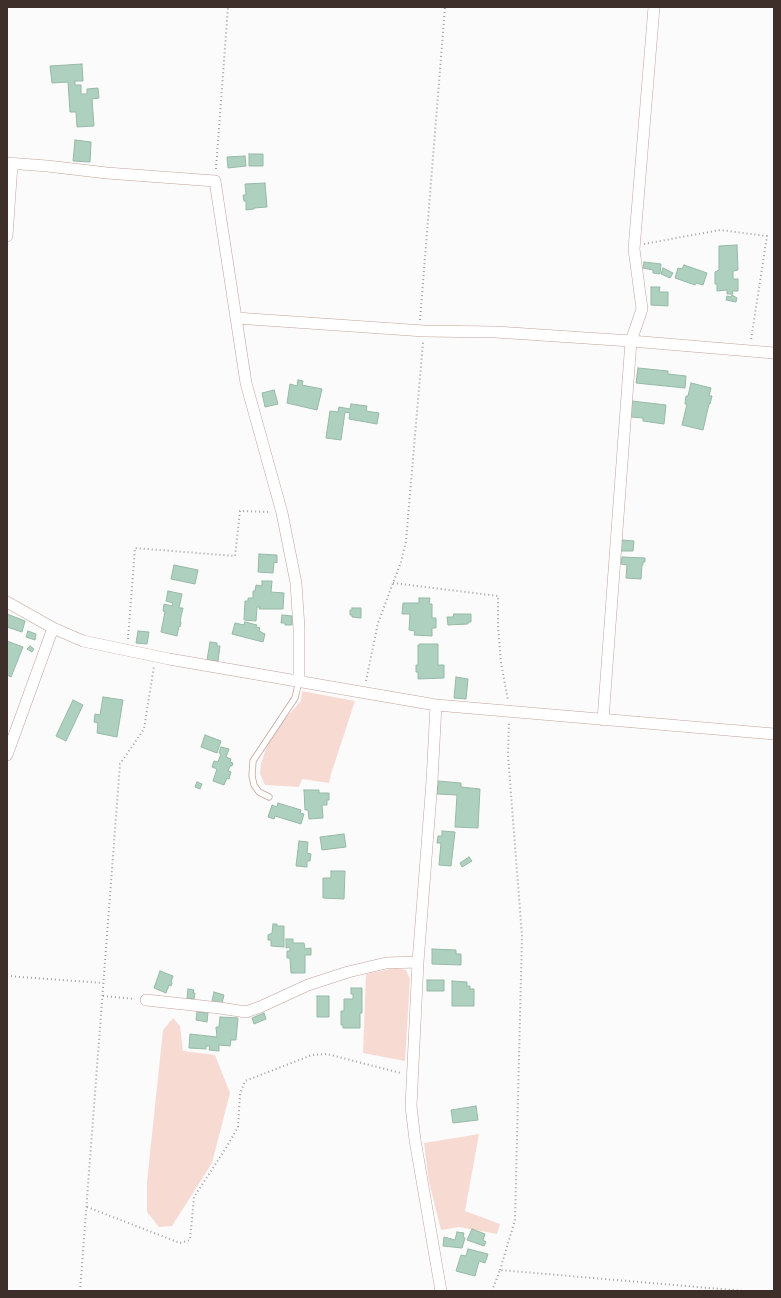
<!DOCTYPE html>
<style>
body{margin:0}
#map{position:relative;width:781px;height:1298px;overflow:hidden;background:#fbfbfb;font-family:"Roboto Condensed",sans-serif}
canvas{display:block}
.frame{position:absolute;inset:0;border:8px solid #3e2f2b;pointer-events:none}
</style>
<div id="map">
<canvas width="781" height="1298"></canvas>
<div class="frame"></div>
</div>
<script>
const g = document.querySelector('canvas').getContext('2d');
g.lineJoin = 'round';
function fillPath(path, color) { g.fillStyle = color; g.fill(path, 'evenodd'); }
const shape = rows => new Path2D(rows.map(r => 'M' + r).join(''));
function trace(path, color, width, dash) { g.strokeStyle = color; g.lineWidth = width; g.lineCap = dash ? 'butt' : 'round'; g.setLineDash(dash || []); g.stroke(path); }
fillPath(shape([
 [302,691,355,701,331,774,329,783,302,779,299,787,265,785,260,774,261,763,267,746,283,721,301,701],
 [395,968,406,970,410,979,405,1061,363,1053,366,974],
 [173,1018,180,1026,183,1051,215,1055,230,1093,212,1163,172,1226,159,1227,147,1212,147,1182,163,1030],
 [479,1134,465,1211,500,1224,497,1234,459,1227,441,1230,429,1182,424,1143]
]), '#f7dbd3');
const building = shape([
 [82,64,83,81,75,81,75,85,81,85,81,94,87,94,87,89,98,88,99,98,92,99,94,126,77,127,76,112,70,112,68,82,52,83,50,66,82,64],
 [75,140,91,142,90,162,73,161,75,140],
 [249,154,263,154,263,166,249,166,249,154],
 [245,156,246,166,228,168,227,157,245,156],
 [265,183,267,207,254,208,254,209,246,210,246,201,244,201,243,195,246,195,245,184,265,183],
 [737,245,738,270,733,271,733,279,738,279,738,291,732,291,733,294,727,294,727,290,717,291,717,284,715,284,715,272,719,270,719,246,737,245],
 [644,262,661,264,660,274,653,273,653,270,643,268,644,262],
 [684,265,707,273,703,285,696,283,695,285,675,278,678,268,682,269,684,265],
 [663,268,673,273,670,278,661,274,663,268],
 [651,287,660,287,659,292,668,292,668,306,651,305,651,287],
 [732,295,737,298,736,302,726,300,727,296,731,297,732,295],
 [638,368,668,371,668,374,686,376,685,388,636,383,638,368],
 [298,380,303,381,302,385,322,389,317,410,287,403,290,384,297,386,298,380],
 [691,383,711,388,709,396,712,396,710,404,709,404,703,430,682,425,687,404,685,404,686,396,688,396,691,383],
 [274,390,278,404,265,407,262,393,274,390],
 [632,401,666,405,664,424,643,421,643,418,631,417,632,401],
 [351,404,367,406,366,411,379,413,377,424,349,419,350,413,345,412,341,440,326,438,330,411,338,412,339,407,350,409,351,404],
 [622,540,634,541,633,551,621,551,622,540],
 [259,554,277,555,277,563,274,562,273,573,258,572,259,554],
 [622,557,645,558,645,562,643,562,643,565,642,565,641,579,626,578,627,565,621,564,622,557],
 [174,565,198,570,195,584,171,579,174,565],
 [262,581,272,581,271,592,284,593,283,609,259,609,260,607,257,607,256,621,244,620,245,601,248,601,248,598,253,598,253,591,255,591,256,585,262,586,262,581],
 [168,591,182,594,179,608,183,608,180,621,181,622,180,627,179,626,177,636,161,632,165,612,163,611,164,604,172,606,173,603,166,601,168,591],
 [419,598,430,598,429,604,432,604,432,618,436,618,436,628,432,628,432,636,414,635,415,631,409,630,410,614,402,614,403,603,419,603,419,598],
 [352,608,361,608,361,618,352,617,352,615,350,615,350,610,352,610,352,608],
 [7,614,25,621,22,632,7,627,7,614],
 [454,614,471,614,471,622,468,622,468,624,448,625,447,617,453,617,454,614],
 [282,615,292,616,292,625,285,625,285,623,281,623,282,615],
 [245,622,257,625,256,627,260,628,259,631,265,634,263,642,232,634,235,623,244,625,245,622],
 [28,631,36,634,35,640,26,637,28,631],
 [138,631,149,632,147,644,136,643,138,631],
 [7,641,23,647,11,677,7,675,7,641],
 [210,642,217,643,217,646,220,646,218,661,207,660,210,642],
 [420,644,438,644,438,665,444,665,444,678,418,679,418,672,416,672,416,665,418,665,418,645,420,645,420,644],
 [30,646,34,649,32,652,27,649,30,646],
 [456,677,468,679,466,699,454,698,456,677],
 [103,697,123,700,117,737,97,733,98,723,94,722,95,714,100,715,103,697],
 [73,700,83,705,66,741,56,736,73,700],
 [205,735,221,741,217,753,201,747,205,735],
 [221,747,229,749,226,757,231,759,230,762,233,763,232,766,230,766,228,771,231,772,229,779,227,778,224,785,213,781,217,769,212,767,214,761,218,762,221,754,219,753,221,747],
 [438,781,461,783,461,787,480,789,478,828,455,827,457,795,437,794,438,781],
 [197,782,202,784,200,789,195,787,197,782],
 [304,790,319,790,319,793,329,793,329,800,327,800,327,805,322,805,323,818,309,819,308,810,305,810,304,790],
 [278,803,301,810,300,813,304,814,301,824,275,816,274,819,268,817,272,805,277,807,278,803],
 [442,831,455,832,451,866,439,865,441,843,437,843,438,836,442,836,442,831],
 [344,834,346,847,322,850,320,837,344,834],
 [299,841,308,842,307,853,311,854,310,861,307,861,307,867,296,866,299,841],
 [469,857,472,861,462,867,460,863,469,857],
 [331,871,345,871,344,899,323,898,323,878,331,878,331,871],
 [273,924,277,924,277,926,284,926,284,947,271,946,271,940,268,940,268,935,272,933,273,924],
 [286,939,293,939,293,943,304,943,305,949,311,948,311,955,305,955,305,973,291,973,290,958,287,958,287,951,290,951,290,947,286,948,286,939],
 [432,949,456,950,456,954,461,954,461,965,432,964,432,949],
 [160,971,173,976,171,982,172,983,171,986,169,985,166,993,154,988,160,971],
 [427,980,444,980,444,991,427,991,427,980],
 [452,981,467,982,467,986,470,986,470,989,474,989,474,1006,452,1006,452,981],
 [351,988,362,988,362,1013,360,1013,360,1028,343,1028,343,1025,341,1025,341,1011,344,1011,344,999,353,999,353,994,351,994,351,988],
 [188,989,194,990,193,993,195,993,194,999,187,998,188,989],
 [214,992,224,995,222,1003,212,1001,214,992],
 [317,996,329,996,329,1017,317,1017,317,996],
 [197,1012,208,1013,207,1022,196,1020,197,1012],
 [264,1013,266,1019,254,1024,252,1018,264,1013],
 [220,1017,238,1018,236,1040,231,1040,230,1046,219,1045,219,1051,209,1050,210,1046,206,1046,206,1049,189,1048,190,1034,217,1037,216,1027,219,1027,220,1017],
 [476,1106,478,1120,453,1123,451,1110,476,1106],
 [472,1229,485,1234,483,1240,486,1242,484,1246,467,1240,472,1229],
 [457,1232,464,1233,463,1237,465,1238,462,1248,443,1246,444,1237,455,1240,457,1232],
 [468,1249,488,1254,485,1263,479,1261,475,1276,456,1271,461,1255,466,1256,468,1249]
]);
fillPath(building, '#aed1bf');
trace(building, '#97b9a7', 1);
const lane = shape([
 [269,797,259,792,254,785,252,776,253,761,295,698,299,681]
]);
const street = shape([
 [7,163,47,166,107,173,215,181,246,383,282,513,296,583,299,628,299,681],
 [7,236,12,164],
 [236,318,424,331,496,332,631,341,774,353],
 [7,602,53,628,83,641,169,659,436,705,774,734],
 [436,705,432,781,418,962,411,1106,415,1140,441,1291],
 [603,720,631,341,642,309,634,249,654,7],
 [7,755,53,628],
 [146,1000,220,1008,246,1012,260,1007,308,985,348,972,386,963,418,962]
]);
trace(lane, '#c5a298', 7);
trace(street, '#c5a298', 12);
trace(shape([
 [216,169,228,7],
 [644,244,720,230,767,236,751,340],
 [420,320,445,7],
 [393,583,498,596,498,626,501,663,508,700],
 [128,639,135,548,235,556,240,511,271,512],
 [366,681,378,623,401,562,406,541,423,342],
 [7,976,103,983],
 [103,996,135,999],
 [87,1207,180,1243,190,1240,194,1197,226,1148,238,1127,240,1094,245,1081,312,1055,327,1054,401,1073],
 [500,1270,515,1220,522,936,508,755,509,722],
 [80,1291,120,764,144,729,154,666],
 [492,1291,500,1270,744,1291]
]), '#a69f9d', 2, [1, 3]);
trace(lane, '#fff', 5.5);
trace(street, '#fff', 11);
</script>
